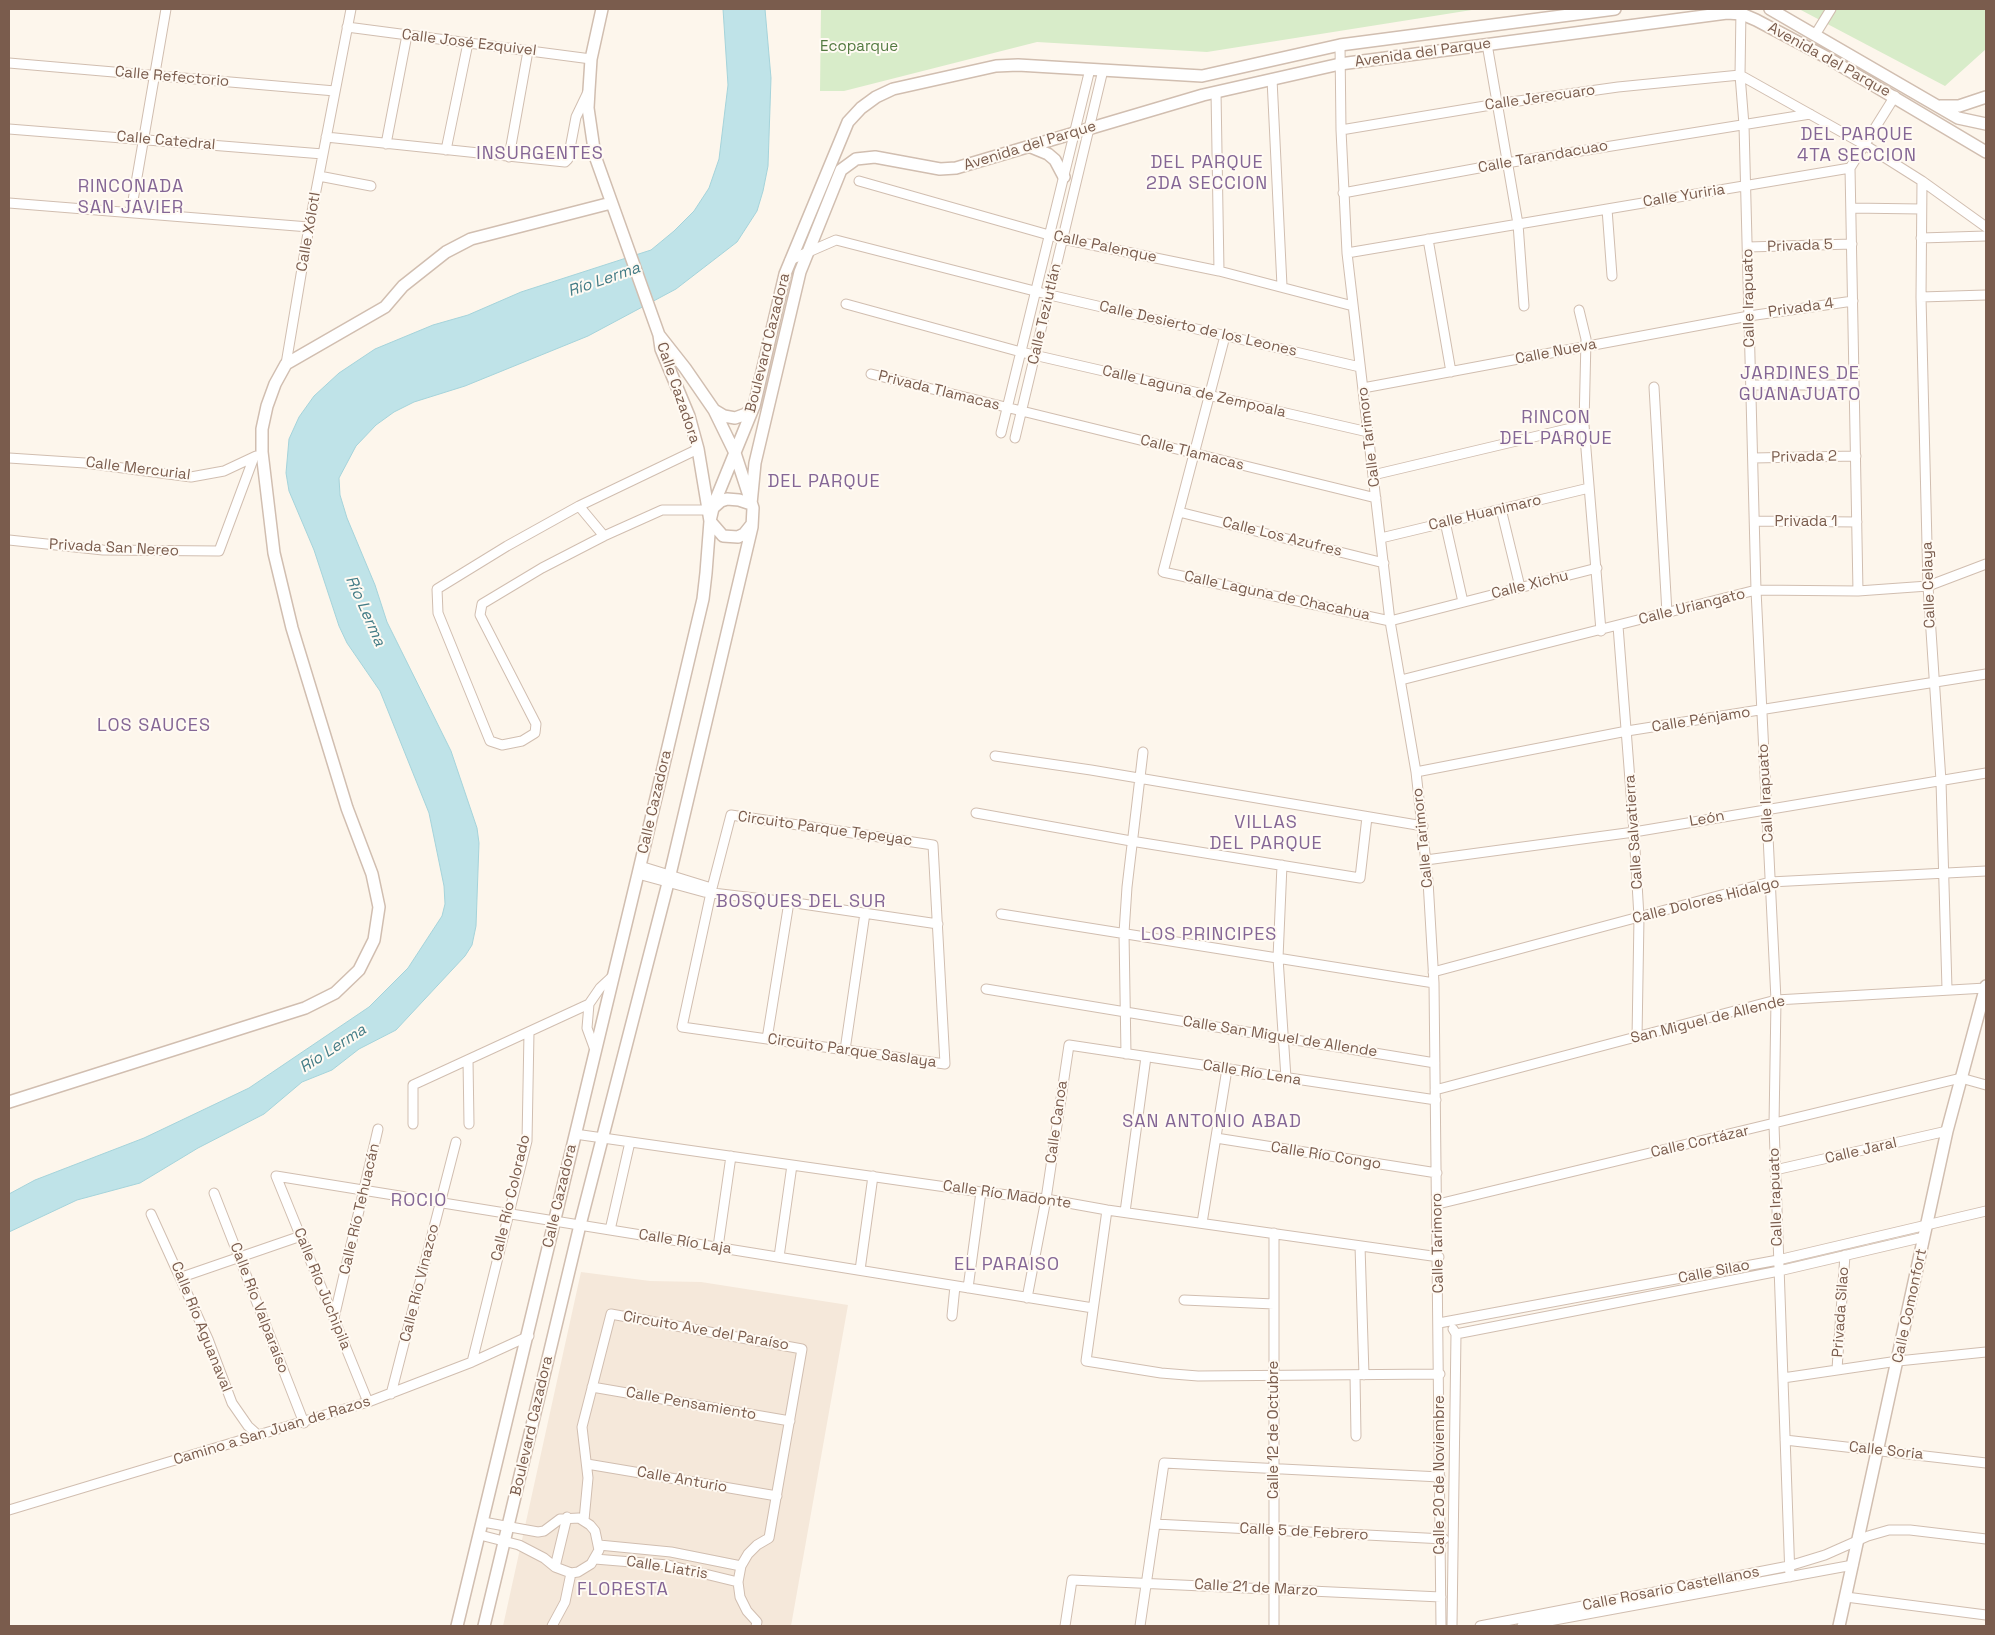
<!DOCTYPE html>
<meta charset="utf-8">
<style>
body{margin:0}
#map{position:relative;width:1995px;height:1635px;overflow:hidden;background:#fdf6ec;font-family:"Space Grotesk",sans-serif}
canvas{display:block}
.frame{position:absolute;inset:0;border:10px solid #7a5c4d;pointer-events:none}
</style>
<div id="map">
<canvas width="1995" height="1635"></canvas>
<div class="frame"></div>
</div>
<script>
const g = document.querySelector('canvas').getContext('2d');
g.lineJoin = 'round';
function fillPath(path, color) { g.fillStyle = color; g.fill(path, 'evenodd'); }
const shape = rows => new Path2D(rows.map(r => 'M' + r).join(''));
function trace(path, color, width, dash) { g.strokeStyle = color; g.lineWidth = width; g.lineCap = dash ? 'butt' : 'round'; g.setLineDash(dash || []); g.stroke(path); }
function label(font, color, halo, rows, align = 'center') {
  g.font = font + ' "Space Grotesk",sans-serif'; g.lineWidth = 4; g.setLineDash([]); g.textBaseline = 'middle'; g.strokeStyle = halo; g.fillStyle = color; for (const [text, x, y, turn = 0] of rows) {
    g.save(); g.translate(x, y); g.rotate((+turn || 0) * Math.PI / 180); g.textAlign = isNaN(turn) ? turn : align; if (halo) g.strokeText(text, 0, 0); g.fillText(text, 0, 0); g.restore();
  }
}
fillPath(shape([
 [581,1272,650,1281,701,1282,848,1305,791,1626,503,1626]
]), '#f5e8da');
fillPath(shape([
 [821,9,1478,9,1207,52,1037,42,844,91,820,91],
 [1799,9,1986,9,1986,49,1945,86]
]), '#d8ecc9');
const water = shape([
 [723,9,765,9,771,78,768,166,763,191,757,211,737,242,676,289,588,336,465,386,414,402,394,412,376,425,356,446,339,478,340,495,347,518,375,585,387,622,451,751,477,828,479,843,476,926,472,945,465,956,396,1030,359,1049,332,1070,302,1082,264,1114,198,1148,140,1183,77,1200,9,1232,9,1194,35,1180,144,1138,249,1088,369,1007,408,968,442,916,445,904,444,886,429,813,380,691,347,643,339,626,314,550,289,491,286,473,289,439,299,417,314,396,339,373,375,349,433,325,468,315,521,292,651,250,674,231,694,211,709,188,719,159,728,85,723,9]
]);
fillPath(water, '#bfe3e8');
trace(water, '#a5d3da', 1);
const minor = shape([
 [1741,9,1740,75,1744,125,1756,590,1776,1000,1774,1125,1790,1577],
 [347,27,591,59],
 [1815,35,1831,9],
 [1487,44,1518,224,1524,306],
 [1340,45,1341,130,1347,253,1390,621,1416,772,1428,881,1434,983,1441,1626],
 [9,63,335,91],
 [1272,79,1282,286],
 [1216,92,1219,271],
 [9,129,323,154],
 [1341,130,1497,104,1618,87,1740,75,1865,145,1922,181,1986,227],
 [326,137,565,162,568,159,576,117,588,92],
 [386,144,407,35],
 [446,150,468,43],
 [509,157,528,51],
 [1850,168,1858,591],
 [1850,168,1895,96],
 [319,176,371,186],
 [859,181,1063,239,1219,271,1353,306],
 [1922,181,1921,297,1928,586,1941,781,1947,989],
 [1343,193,1506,163,1810,114],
 [9,203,309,227],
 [1851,208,1921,209],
 [1607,209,1612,276],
 [131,212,166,9],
 [1921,238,1986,236],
 [1428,239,1451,372],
 [1748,247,1852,244],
 [1347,253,1850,168],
 [790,260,836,240,1050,295,1360,367],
 [1921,297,1986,295],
 [846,304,1021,352,1368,432],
 [1579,310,1586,339,1584,425,1601,631],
 [1225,336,1163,572,1390,621,1597,568],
 [286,364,309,227,351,9],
 [871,374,1376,498],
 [1751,385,1854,385],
 [1654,387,1667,613],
 [1363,388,1749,316,1853,301],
 [1001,433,1090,69],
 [1015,438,1103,70],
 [698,449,579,506,507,546,437,589,438,613,490,741,502,745,522,741,535,733,536,724,480,615,482,604,542,568,604,536,662,510,707,510],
 [9,458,85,463,191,477,224,471,256,456],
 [1753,458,1856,456],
 [1373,475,1584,425],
 [579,506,604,536],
 [1501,509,1520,587],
 [1179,512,1384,563],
 [1755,521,1857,522],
 [1445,522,1463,602],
 [1381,538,1589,488],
 [9,540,103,550,219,551,254,457],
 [1618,626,1634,832,1639,917,1637,1038],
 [1401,680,1756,590,1858,591,1928,586,1986,564],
 [995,756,1091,770,1423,826],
 [1416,772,1627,731,1986,674],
 [976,813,1131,841,1360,878,1367,817],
 [731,815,933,845,945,1064,682,1027,712,888,731,815],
 [1426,860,1634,832,1986,773],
 [1282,865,1278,958,1286,1078],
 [640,866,708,887],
 [638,874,704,892,789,902,938,924],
 [1001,914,1434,983],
 [1433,972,1770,882,1986,871],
 [986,989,1435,1063],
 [767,1039,789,902],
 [595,1050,587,1028,589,1004,600,988,614,975],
 [845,1050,865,913],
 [1126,1054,1124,933,1127,887,1143,752],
 [468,1060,469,1124],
 [1435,1090,1776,1000,1986,988],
 [413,1124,413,1085,589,1004],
 [575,1134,981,1192,1046,1199,1107,1210,1439,1257],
 [1216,1138,1437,1173],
 [1775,1170,1947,1131],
 [276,1176,1093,1308],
 [276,1176,368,1402],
 [214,1193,304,1423],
 [1438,1204,1961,1078,1986,1085],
 [1107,1210,1086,1361,1161,1373,1198,1376,1440,1374],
 [1125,1212,1146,1057],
 [151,1214,208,1339,232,1403,248,1426,258,1435],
 [1202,1223,1227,1069],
 [610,1230,630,1142],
 [1274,1233,1274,1626],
 [1360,1246,1364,1375],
 [718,1247,731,1156],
 [779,1257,792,1165],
 [860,1270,873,1176],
 [182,1277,301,1236],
 [968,1288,981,1192],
 [1027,1298,1046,1199,1069,1045,1436,1100],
 [1184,1300,1274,1304],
 [952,1316,955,1286],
 [334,1318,378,1129],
 [1439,1323,1778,1260,1986,1211],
 [1456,1334,1779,1271,1924,1237],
 [472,1362,527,1141,529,1032],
 [1837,1369,1845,1255],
 [1355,1375,1356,1436],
 [1783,1378,1898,1361,1986,1352],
 [592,1387,790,1421],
 [391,1394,456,1142],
 [1785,1440,1986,1463],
 [587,1464,777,1496],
 [9,1510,368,1402,472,1362,529,1336],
 [584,1520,588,1478,582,1427,611,1314,802,1349,769,1538,757,1545,748,1554,741,1566,738,1582,740,1597,747,1611,757,1622,756,1626],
 [1155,1524,1444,1539],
 [480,1535,519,1545,544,1558,555,1567,571,1573,578,1572,591,1564,599,1550,595,1531,590,1525,579,1518,560,1519,544,1531,538,1532,483,1522],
 [599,1545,671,1552,741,1566],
 [595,1559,668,1565,738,1582],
 [555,1567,567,1517],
 [1846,1597,1986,1615],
 [552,1626,565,1602,571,1573],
 [1065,1626,1072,1580,1441,1597],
 [1140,1626,1164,1463,1440,1477],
 [1452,1626,1456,1334,1453,1329],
 [1480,1626,1789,1566,1825,1555,1868,1536,1889,1530,1910,1530,1986,1539],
 [1522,1626,1853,1565]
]);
const tertiary = shape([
 [1770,9,1958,118,1986,124],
 [1940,106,1959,106,1986,97],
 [1031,147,1048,154,1055,160,1064,177],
 [714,410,724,416,735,418,746,414,753,407],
 [712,509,721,501,727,499,739,500,751,504,755,463,800,272,841,170,856,159,875,157,940,169,956,168,1203,95,1340,64,1727,13,1742,14,1756,20,1826,57,1986,152],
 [752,524,744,534,738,537,723,536,710,521,714,504,754,406,785,274,848,122,861,108,876,97,893,89,996,66,1018,65,1202,76,1340,45,1615,9],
 [9,1102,305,1008,335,993,359,970,374,940,379,907,372,874,347,808,292,628,274,553,262,452,262,429,267,406,275,384,286,364,385,307,403,286,446,252,471,239,611,203],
 [457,1626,638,874,703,599,706,573,710,521,698,449,689,416,661,349,659,335,595,156,588,108,589,90,591,59,602,9],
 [484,1626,580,1225,668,883,752,527,753,508,735,453,714,410,685,368,659,335],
 [1839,1626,1947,1131,1986,986]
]);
trace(minor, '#d1beb0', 11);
trace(tertiary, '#d1beb0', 14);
trace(minor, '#fff', 9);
trace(tertiary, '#fff', 11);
label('15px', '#7a5c4d', '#fffaf3', [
 ["Calle José Ezquivel",469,43,7],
 ["Avenida del Parque",1423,53,-8],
 ["Avenida del Parque",1829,60,29],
 ["Calle Refectorio",172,77,5],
 ["Calle Jerecuaro",1540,98,-8],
 ["Calle Catedral",166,141,5],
 ["Avenida del Parque",1030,146,-17],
 ["Calle Tarandacuao",1543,157,-10],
 ["Calle Yuriria",1684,196,-9],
 ["Calle Xólotl",309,232,-80],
 ["Privada 5",1800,246,-2],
 ["Calle Palenque",1105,247,12],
 ["Calle Irapuato",1749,298,-91],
 ["Privada 4",1801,308,-8],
 ["Calle Teziutlán",1045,314,-77],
 ["Calle Desierto de los Leones",1198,329,13],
 ["Boulevard Cazadora",768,343,-76],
 ["Calle Nueva",1556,352,-11],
 ["Privada Tlamacas",939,391,14],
 ["Calle Laguna de Zempoala",1194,392,13],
 ["Calle Cazadora",678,393,71],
 ["Calle Tarimoro",1369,437,-97],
 ["Calle Tlamacas",1192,453,14],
 ["Privada 2",1804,457,-1],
 ["Calle Mercurial",138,469,7],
 ["Calle Huanimaro",1485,513,-13],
 ["Privada 1",1806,522],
 ["Calle Los Azufres",1282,537,14],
 ["Privada San Nereo",114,548,3],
 ["Calle Xichu",1530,585,-14],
 ["Calle Celaya",1929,585,-92],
 ["Calle Laguna de Chacahua",1277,596,12],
 ["Calle Uriangato",1692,607,-14],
 ["Calle Pénjamo",1701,720,-9],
 ["Calle Irapuato",1766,793,-93],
 ["Calle Cazadora",655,802,-77],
 ["León",1707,819,-10],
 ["Circuito Parque Tepeyac",825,829,8],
 ["Calle Salvatierra",1634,832,-94],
 ["Calle Tarimoro",1423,838,-96],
 ["Calle Dolores Hidalgo",1706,901,-14],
 ["San Miguel de Allende",1708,1020,-14],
 ["Calle San Miguel de Allende",1280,1037,9],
 ["Circuito Parque Saslaya",852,1051,8],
 ["Calle Río Lena",1252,1073,9],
 ["Calle Canoa",1057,1122,-82],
 ["Calle Cortázar",1700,1142,-13],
 ["Calle Jaral",1861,1151,-13],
 ["Calle Río Congo",1326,1156,9],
 ["Calle Río Madonte",1007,1195,8],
 ["Calle Cazadora",560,1196,-77],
 ["Calle Irapuato",1776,1197,-92],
 ["Calle Río Colorado",511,1198,-77],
 ["Calle Río Tehuacán",360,1209,-77],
 ["Calle Río Laja",685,1242,9],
 ["Calle Tarimoro",1438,1243,-91],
 ["Calle Silao",1714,1272,-11],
 ["Calle Río Vinazco",420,1283,-76],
 ["Calle Río Juchipila",322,1289,68],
 ["Calle Comonfort",1910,1306,-78],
 ["Calle Río Valparaíso",259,1308,69],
 ["Privada Silao",1841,1312,-86],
 ["Calle Río Aguanaval",201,1327,68],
 ["Circuito Ave del Paraíso",706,1331,10],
 ["Calle Pensamiento",691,1404,10],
 ["Boulevard Cazadora",532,1426,-77],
 ["Calle 12 de Octubre",1274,1430,-90],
 ["Camino a San Juan de Razos",272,1431,-17],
 ["Calle Soria",1886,1451,6],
 ["Calle 20 de Noviembre",1440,1475,-90],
 ["Calle Anturio",682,1480,10],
 ["Calle 5 de Febrero",1304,1532,3],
 ["Calle Liatris",667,1568,9],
 ["Calle 21 de Marzo",1256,1588,3],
 ["Calle Rosario Castellanos",1671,1589,-11]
]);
label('15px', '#537a41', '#fffaf3', [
 ["Ecoparque",859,47]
]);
label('italic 16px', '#437c86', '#fffaf3', [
 ["Río Lerma",604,280,-19],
 ["Río Lerma",365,611,66],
 ["Río Lerma",333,1049,-33]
]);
g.letterSpacing = '1px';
label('18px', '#846695', '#fffaf3', [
 ["DEL PARQUE",1857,135],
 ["4TA SECCION",1857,156],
 ["INSURGENTES",540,154],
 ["DEL PARQUE",1207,163],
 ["2DA SECCION",1207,184],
 ["RINCONADA",131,187],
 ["SAN JAVIER",131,208],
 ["JARDINES DE",1800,374],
 ["GUANAJUATO",1800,395],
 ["RINCON",1556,418],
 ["DEL PARQUE",1556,439],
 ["DEL PARQUE",824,482],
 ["LOS SAUCES",154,726],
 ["VILLAS",1266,823],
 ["DEL PARQUE",1266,844],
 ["BOSQUES DEL SUR",801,902],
 ["LOS PRINCIPES",1209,935],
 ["SAN ANTONIO ABAD",1212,1122],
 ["ROCIO",419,1201],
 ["EL PARAISO",1007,1265],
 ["FLORESTA",623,1590]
]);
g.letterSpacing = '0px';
</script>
